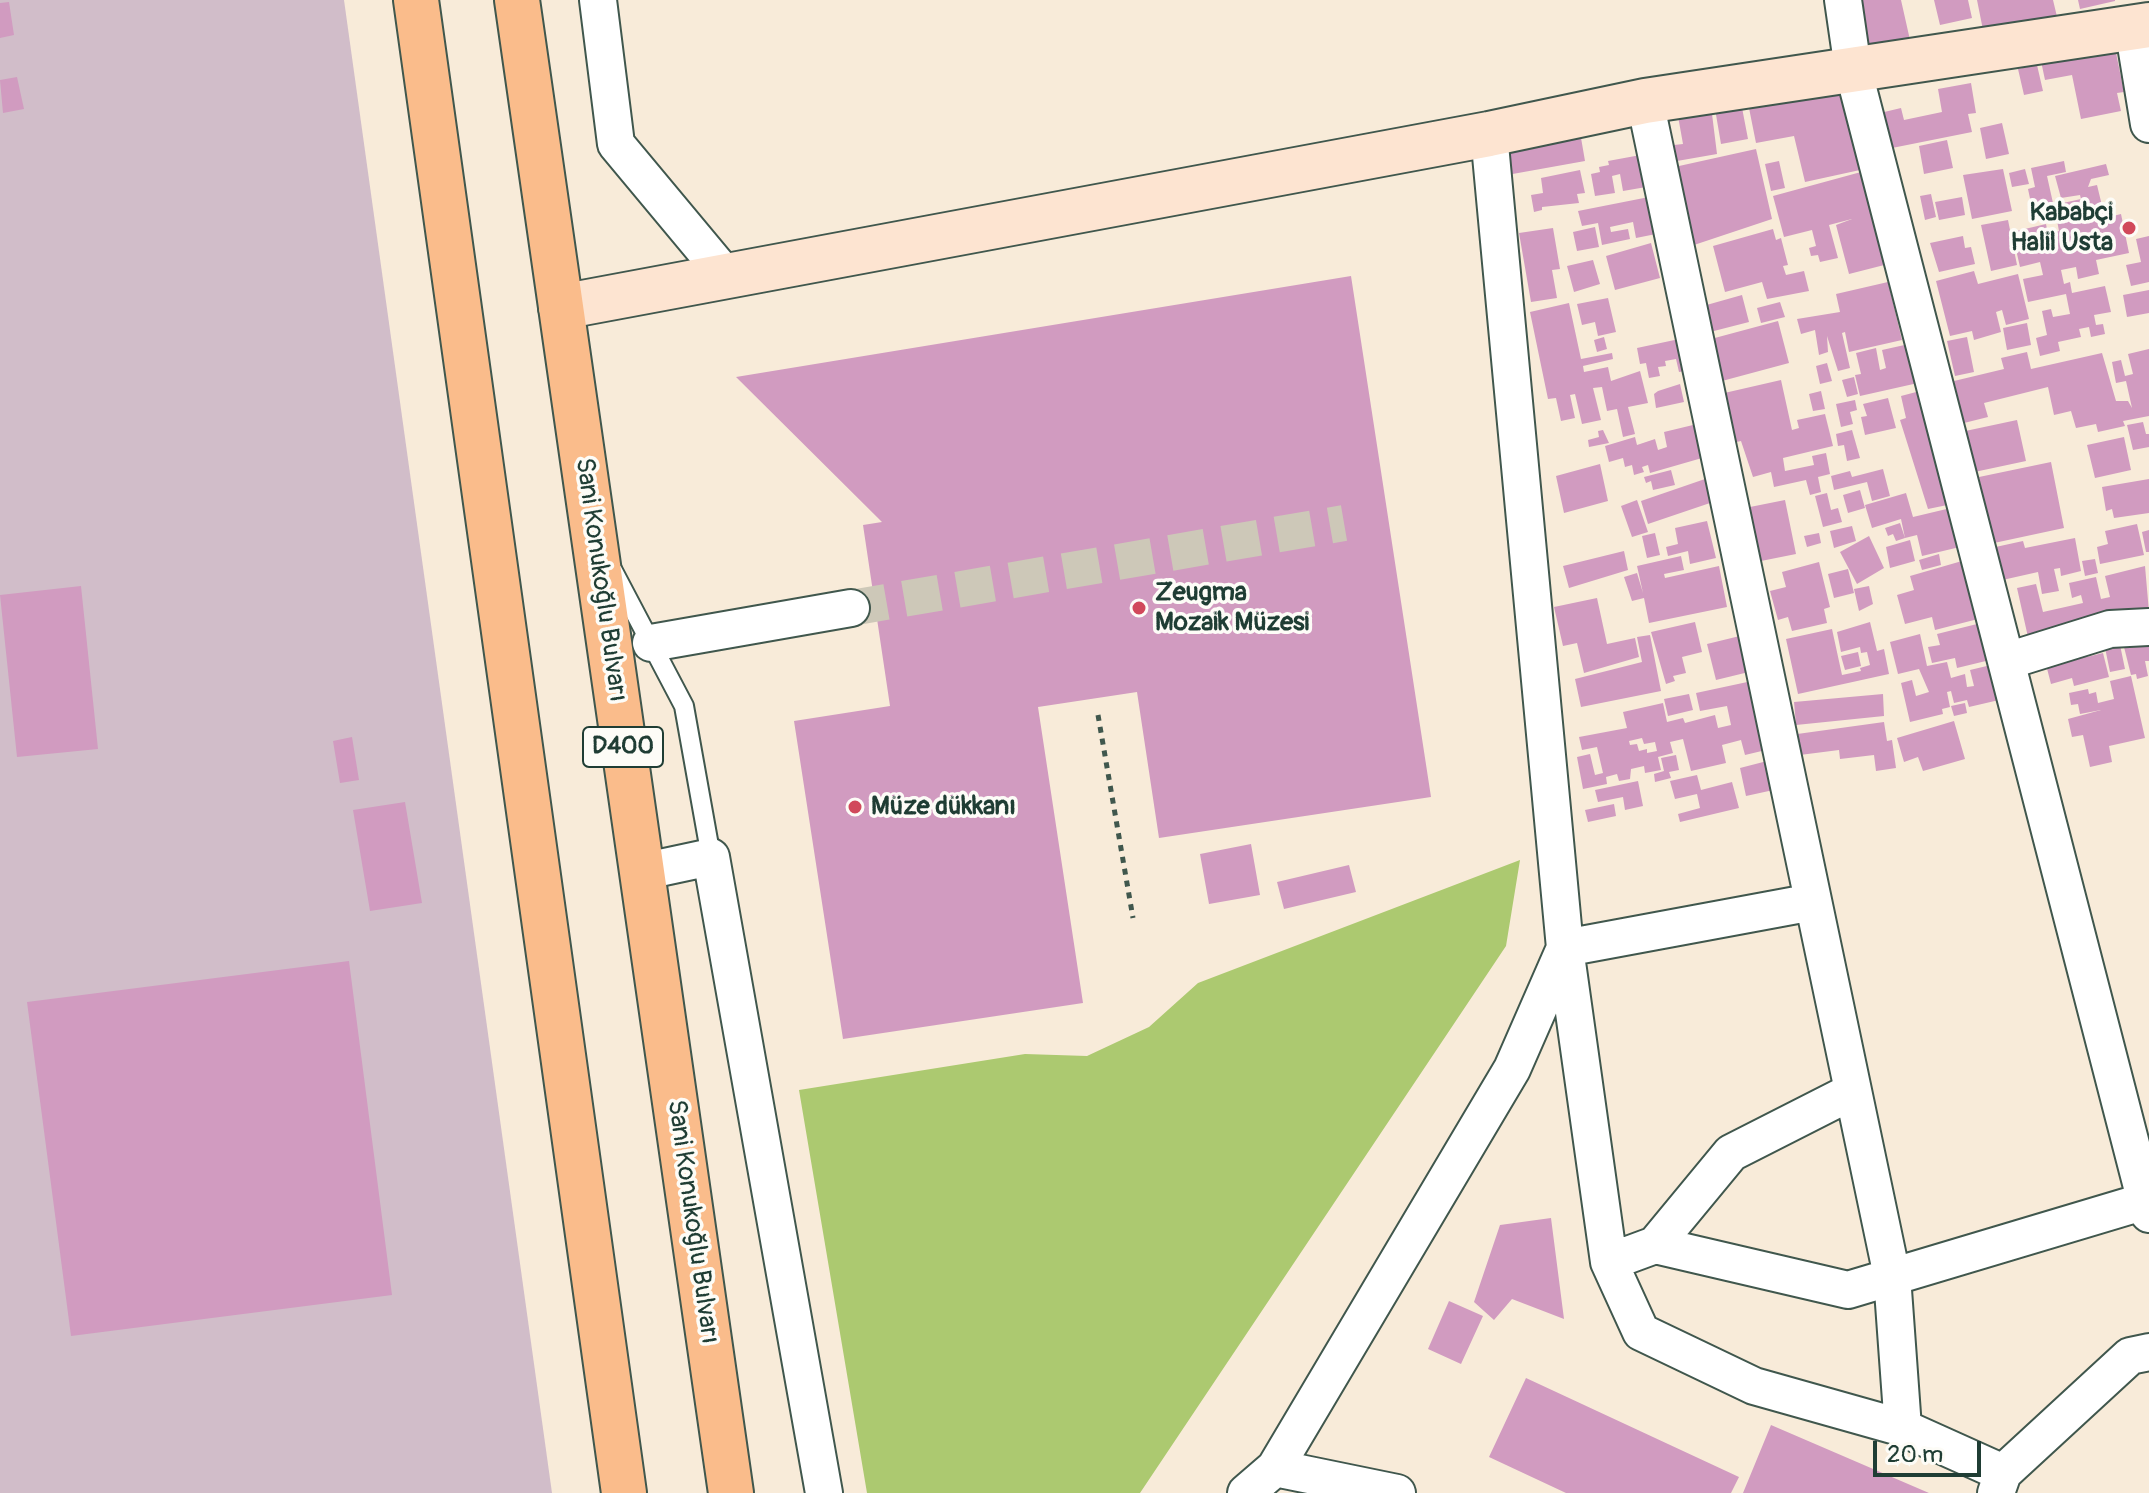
<!DOCTYPE html>
<meta charset="utf-8">
<style>
body{margin:0}
#map{position:relative;width:2149px;height:1493px;overflow:hidden;background:#f8ebd9;font-family:Pangolin,sans-serif}
canvas{display:block}
.scale{position:absolute;left:1873px;top:1441px;width:108px;height:36px;box-sizing:border-box;border:4px solid #1f3d34;border-top:0;padding-left:10px;font-size:24px;line-height:28px;white-space:nowrap;color:#1f3d34;-webkit-text-stroke:6px #fdfcf7;paint-order:stroke}
</style>
<div id="map">
<canvas width="2149" height="1493"></canvas>
<div class="scale">20 m</div>
</div>
<script>
const g = document.querySelector('canvas').getContext('2d');
g.lineJoin = 'round';
function fillPath(path, color) { g.fillStyle = color; g.fill(path, 'evenodd'); }
const shape = rows => new Path2D(rows.map(r => 'M' + r).join(''));
function trace(path, color, width, dash) { g.strokeStyle = color; g.lineWidth = width; g.lineCap = dash ? 'butt' : 'round'; g.setLineDash(dash || []); g.stroke(path); }
function label(font, color, halo, rows, align = 'center') {
  g.font = font + ' Pangolin,sans-serif'; g.lineWidth = 7; g.setLineDash([]); g.textBaseline = 'middle'; g.strokeStyle = halo; g.fillStyle = color; for (const [text, x, y, turn = 0] of rows) {
    g.save(); g.translate(x, y); g.rotate((+turn || 0) * Math.PI / 180); g.textAlign = isNaN(turn) ? turn : align; if (halo) g.strokeText(text, 0, 0); g.fillText(text, 0, 0); g.restore();
  }
}
fillPath(shape([
 [0,0,344,0,552,1493,0,1493]
]), '#d1bdc9');
fillPath(shape([
 [1520,860,1506,946,1140,1493,867,1493,799,1090,1025,1054,1087,1056,1149,1027,1198,983]
]), '#acc970');
fillPath(shape([
 [1851,0,1901,0,1910,40,1854,52],
 [1934,0,1968,0,1972,18,1940,25],
 [1977,0,2053,0,2059,25,1985,40],
 [2078,0,2115,0,2115,1,2080,9],
 [9,2,14,35,0,38,0,3],
 [2114,43,2124,92,2117,93,2121,111,2081,119,2072,75,2045,80,2041,61],
 [2037,65,2043,91,2024,95,2018,69],
 [17,77,24,109,3,113,0,80],
 [1840,78,1860,170,1805,182,1794,136,1756,143,1747,98],
 [1971,83,1976,113,1968,114,1972,132,1887,149,1880,113,1901,108,1904,120,1942,112,1938,89],
 [1739,92,1748,139,1721,144,1713,97],
 [1710,98,1717,154,1677,161,1674,145,1683,144,1676,105],
 [2002,123,2009,154,1986,159,1980,128],
 [1580,132,1585,161,1507,175,1502,146],
 [1947,140,1953,168,1924,174,1919,146],
 [1756,149,1772,219,1691,246,1670,168],
 [1646,154,1652,186,1623,191,1620,174,1612,176,1615,193,1595,196,1591,174,1600,172,1599,167,1609,165,1608,161],
 [1779,161,1785,188,1771,191,1765,164],
 [2064,161,2066,172,2047,176,2053,203,2032,208,2028,189,2035,187,2031,168],
 [2106,164,2109,175,2091,179,2088,187,2097,185,2105,218,2121,214,2129,253,2096,260,2099,274,2078,279,2076,267,2061,270,2064,284,2070,282,2072,293,2105,286,2111,312,2094,315,2096,325,2103,324,2105,334,2091,337,2089,327,2079,329,2081,337,2058,342,2060,351,2040,356,2036,338,2047,335,2042,311,2051,309,2053,317,2070,314,2066,294,2028,302,2023,279,2043,275,2040,262,2020,267,2012,232,2046,224,2048,234,2059,231,2054,205,2081,199,2080,195,2061,198,2055,176],
 [2003,169,2012,211,1972,219,1963,175],
 [2025,169,2029,184,2012,187,2009,173],
 [1580,170,1585,193,1577,194,1579,203,1542,207,1542,210,1534,212,1531,195,1543,193,1541,178],
 [1861,172,1896,262,1849,274,1836,225,1852,219,1829,225,1838,258,1820,262,1818,255,1811,256,1809,248,1816,246,1812,230,1784,237,1773,196],
 [1931,194,1936,217,1925,220,1920,196],
 [1649,197,1656,234,1636,238,1633,222,1610,227,1611,232,1628,229,1630,239,1602,245,1598,223,1582,226,1578,211],
 [1962,197,1965,215,1939,220,1935,202],
 [2008,220,2017,265,1991,271,1981,225],
 [1595,227,1599,247,1577,251,1573,232],
 [1553,228,1560,269,1552,270,1557,298,1531,302,1519,233],
 [1773,229,1776,240,1781,238,1788,265,1783,266,1786,275,1804,271,1809,291,1767,299,1762,282,1725,292,1713,246],
 [1963,236,1965,248,1971,247,1975,264,1939,272,1930,243],
 [2149,236,2149,282,2131,286,2126,265,2141,262,2136,239],
 [1651,243,1660,278,1615,290,1606,256],
 [1593,260,1600,284,1574,292,1567,266],
 [1974,271,1978,284,2018,274,2029,319,2006,325,2002,310,1996,312,2001,332,1974,340,1972,331,1950,336,1936,281],
 [1351,276,1431,797,1159,838,1137,692,1038,707,1083,1003,843,1039,794,721,890,706,863,525,882,522,736,377],
 [1888,282,1902,340,1849,352,1845,332,1842,333,1850,368,1838,371,1827,336,1828,352,1819,355,1815,330,1801,334,1797,319,1840,312,1836,294],
 [2149,290,2149,313,2127,317,2123,295],
 [1742,295,1749,322,1710,332,1703,306],
 [1608,298,1616,332,1598,336,1595,322,1582,325,1577,304],
 [1780,302,1785,317,1761,323,1757,308],
 [1569,303,1581,359,1612,353,1613,359,1583,366,1584,372,1608,367,1611,381,1640,371,1648,403,1628,407,1635,434,1623,437,1617,409,1607,411,1602,387,1593,388,1601,420,1582,424,1575,394,1570,395,1575,418,1561,421,1556,398,1548,399,1530,312],
 [1778,321,1789,363,1722,381,1711,339],
 [2027,323,2031,345,2007,350,2003,328],
 [1604,337,1607,349,1597,352,1594,340],
 [1967,337,1974,372,1955,376,1947,341],
 [1684,338,1690,370,1679,372,1676,359,1665,361,1666,366,1658,367,1660,376,1649,378,1646,363,1640,364,1637,348],
 [1909,344,1918,383,1860,396,1855,375,1861,374,1856,353,1876,348,1880,370,1886,368,1882,350],
 [2149,349,2149,416,2123,421,2125,426,2098,432,2096,424,2076,428,2071,411,2054,415,2048,387,1984,403,1988,417,1964,423,1954,381,2004,369,2001,358,2027,352,2031,369,2102,353,2116,401,2128,401,2132,408,2126,381,2116,383,2112,362,2121,360,2125,376,2133,374,2128,354],
 [1827,363,1832,381,1820,384,1816,366],
 [1854,377,1858,394,1847,397,1842,380],
 [1781,380,1792,430,1799,428,1797,420,1825,414,1833,446,1783,458,1785,471,1814,465,1812,456,1826,453,1830,474,1818,477,1821,492,1810,495,1806,480,1774,487,1771,472,1753,477,1741,441,1732,443,1720,394],
 [1680,384,1684,402,1656,408,1654,394,1658,391],
 [1821,391,1825,409,1813,411,1809,394],
 [1920,391,1957,503,1928,509,1900,420,1906,418,1901,396],
 [1888,398,1896,428,1865,435,1861,417,1867,416,1863,404],
 [1855,400,1857,410,1850,412,1853,424,1841,427,1836,404],
 [2017,420,2026,461,1965,474,1956,433],
 [2143,422,2146,434,2149,434,2149,447,2133,450,2127,425],
 [1693,425,1702,458,1650,473,1648,465,1642,467,1644,472,1634,475,1632,465,1625,467,1623,458,1609,462,1605,446,1635,437,1637,445,1655,439,1658,450,1667,447,1664,432],
 [1603,430,1609,443,1589,447,1588,440,1599,437,1598,431],
 [1852,430,1860,458,1847,461,1844,445,1838,446,1836,434],
 [2124,437,2131,470,2095,478,2087,445],
 [2051,462,2064,528,1994,543,1989,523,1978,525,1971,493,1982,491,1979,477],
 [1600,464,1608,501,1564,513,1556,476],
 [1883,469,1890,496,1872,501,1867,482,1834,490,1831,476,1850,471,1852,477],
 [1671,470,1675,485,1653,490,1651,481,1646,483,1644,477],
 [1705,479,1713,502,1648,524,1641,501],
 [2149,479,2149,513,2114,518,2112,509,2106,511,2102,487],
 [1860,490,1865,508,1848,513,1843,495],
 [1827,493,1831,510,1838,508,1842,522,1823,527,1815,496],
 [1906,493,1913,517,1955,507,1964,546,1922,556,1917,535,1905,538,1901,519,1872,528,1865,505],
 [1637,500,1648,532,1632,537,1621,506],
 [1785,500,1796,554,1756,562,1745,508],
 [1707,521,1716,558,1690,564,1688,551,1668,556,1666,547,1678,544,1675,528],
 [1900,523,1905,538,1896,541,1893,534,1888,536,1885,528],
 [2137,524,2144,555,2100,564,2097,547,2108,544,2105,531],
 [1852,526,1856,541,1834,548,1830,531],
 [2149,530,2149,552,2146,552,2142,532],
 [1655,533,1660,555,1647,558,1642,536],
 [1819,533,1821,543,1807,547,1804,536],
 [1869,536,1884,568,1857,584,1840,552],
 [2075,538,2081,571,2061,576,2060,568,2054,569,2059,591,2042,594,2038,572,1998,581,1991,548,2023,541,2025,548],
 [1910,540,1915,561,1890,568,1886,547],
 [1624,551,1628,570,1569,588,1563,566],
 [1939,554,1941,565,1922,570,1919,560],
 [1681,556,1684,570,1664,574,1665,578,1719,566,1727,607,1649,623,1644,598,1632,601,1624,577,1637,573,1643,593,1637,566],
 [2095,559,2098,573,2085,576,2082,561],
 [1962,561,1978,619,1935,630,1932,617,1905,624,1897,595,1914,590,1910,576],
 [1819,562,1830,607,1824,609,1827,623,1792,631,1788,617,1778,620,1770,591,1786,587,1782,572],
 [2145,566,2149,612,2030,646,2017,588,2036,584,2043,612,2083,603,2081,595,2072,598,2069,583,2096,577,2101,599,2110,597,2105,576],
 [1848,569,1854,593,1834,598,1828,574],
 [81,586,98,749,17,757,0,595],
 [1869,586,1873,604,1859,611,1854,589],
 [1597,598,1607,644,1635,638,1639,657,1584,673,1577,643,1563,646,1554,607],
 [1695,622,1702,652,1682,657,1686,673,1673,676,1675,681,1666,684,1651,632],
 [1870,622,1877,651,1884,649,1889,674,1798,694,1786,639,1832,629,1842,675,1861,671,1860,668,1870,665,1867,652,1861,653,1860,647,1841,652,1837,632],
 [1981,623,1990,660,1957,668,1955,658,1932,663,1928,647,1940,645,1937,634],
 [1748,634,1757,670,1716,680,1707,644],
 [1920,634,1927,666,1947,662,1951,678,1965,674,1967,687,1974,686,1970,670,1991,665,1999,700,1969,707,1967,700,1954,703,1951,691,1947,692,1950,707,1942,709,1943,714,1910,722,1901,683,1912,680,1916,696,1929,692,1919,669,1898,674,1890,642],
 [1650,635,1661,691,1581,707,1575,679,1642,662,1637,637],
 [2149,637,2149,661,2145,661,2148,676,2137,679,2136,674,2131,675,2123,643],
 [2119,640,2125,669,2110,672,2104,643],
 [2084,643,2087,657,2103,653,2109,677,2074,686,2072,678,2051,684,2043,653],
 [1858,652,1861,666,1845,670,1841,656],
 [2131,676,2145,738,2109,746,2112,762,2090,767,2083,735,2072,737,2068,719,2101,710,2080,714,2078,704,2071,705,2069,693,2088,689,2089,694,2096,692,2098,703,2114,699,2110,681],
 [1752,681,1766,750,1745,755,1741,740,1722,745,1726,763,1691,771,1683,739,1670,742,1673,753,1658,757,1661,770,1645,773,1644,766,1631,769,1630,779,1619,781,1617,774,1606,777,1607,784,1583,789,1577,757,1590,754,1595,775,1603,773,1597,747,1582,750,1579,737,1627,728,1623,712,1663,703,1667,722,1683,718,1685,723,1715,715,1718,728,1731,725,1727,706,1700,711,1696,693],
 [1642,738,1644,744,1655,742,1657,751,1647,753,1647,749,1639,751,1637,744,1630,745,1629,741],
 [1689,694,1693,710,1668,716,1664,699],
 [1883,694,1884,716,1796,725,1794,702],
 [1965,703,1967,713,1954,716,1951,706],
 [1954,721,1965,759,1923,771,1918,757,1904,762,1897,738],
 [1884,722,1887,741,1892,740,1896,768,1876,771,1874,755,1840,759,1839,750,1792,756,1790,735],
 [352,737,359,780,340,783,333,741],
 [1676,755,1679,770,1669,772,1671,778,1655,782,1654,774,1664,771,1661,758],
 [1771,760,1778,789,1746,796,1740,768],
 [1697,775,1701,790,1732,782,1739,808,1680,822,1678,814,1700,808,1697,794,1675,799,1670,781],
 [1638,781,1643,806,1625,810,1623,797,1598,802,1595,790],
 [405,802,422,903,370,911,353,810],
 [1614,804,1616,816,1588,822,1585,810],
 [1251,844,1260,895,1209,904,1200,854],
 [1349,865,1356,892,1284,909,1277,882],
 [349,961,392,1295,71,1336,27,1002],
 [1551,1218,1564,1319,1512,1299,1494,1320,1474,1302,1500,1225],
 [1449,1301,1483,1316,1461,1364,1428,1349],
 [1526,1378,1739,1477,1731,1493,1566,1493,1489,1457],
 [1771,1425,1929,1493,1743,1493]
]), '#d19bc0');
trace(shape([
 [851,608,1344,523]
]), '#cdc8b8', 36, [36, 18]);
const lane = shape([
 [613,571,684,706,711,857]
]);
const street = shape([
 [598,0,616,144,726,276],
 [1843,0,1853,69,2149,1214],
 [2133,27,2149,124],
 [1645,101,1892,1276,1903,1428],
 [1489,134,1565,948,1609,1262,1641,1332,1754,1386,1903,1428,2003,1473],
 [651,643,851,608],
 [2007,661,2110,629,2149,627],
 [641,872,711,857,824,1493],
 [1655,1245,1731,1153,1853,1091],
 [1609,1262,1655,1245,1848,1290,2149,1200],
 [1275,1468,1397,1493],
 [1246,1493,1275,1468,1512,1069,1565,948,1813,902],
 [1996,1493,2003,1473,2130,1356,2149,1352]
]);
const secondary = shape([
 [561,307,1489,134,1645,101,2149,25]
]);
const highway = shape([
 [416,0,624,1493],
 [517,0,731,1493]
]);
trace(lane, '#40574d', 22);
trace(street, '#40574d', 40);
trace(secondary, '#40574d', 48);
trace(highway, '#40574d', 48);
trace(shape([
 [1098,715,1133,918]
]), '#40574d', 5, [6, 6]);
trace(lane, '#fff', 18);
trace(street, '#fff', 36);
trace(secondary, '#fde4d1', 44);
trace(highway, '#fabc8b', 44);
for (const [x, y, r, color] of [
 [2129,228,8,"#d1495b"],
 [1139,608,8,"#d1495b"],
 [855,807,8,"#d1495b"]
]) { const dot = new Path2D(); dot.arc(x, y, r, 0, 2 * Math.PI); g.fillStyle = color; g.fill(dot); trace(dot, '#fdfcf7', 3); }
for (const [x, y, w] of [
 [623,747,80]
]) { const box = new Path2D(); box.roundRect(x - w / 2, y - 20, w, 40, 6); g.fillStyle = '#fdfcf7'; g.fill(box); trace(box, '#1f3d34', 2); }
label('bold 24px', '#1f3d34', null, [
 ["D400",623,747]
]);
label('bold 26px', '#1f3d34', '#fdfcf7', [
 ["Kababçi",2113,213,"right"],
 ["Halil Usta",2113,243,"right"],
 ["Zeugma",1155,593],
 ["Mozaik Müzesi",1155,623],
 ["Müze dükkanı",871,807]
], 'left');
label('26px', '#1f3d34', '#fdfcf7', [
 ["Sani Konukoğlu Bulvarı",600,580,82],
 ["Sani Konukoğlu Bulvarı",692,1222,82]
]);
</script>
